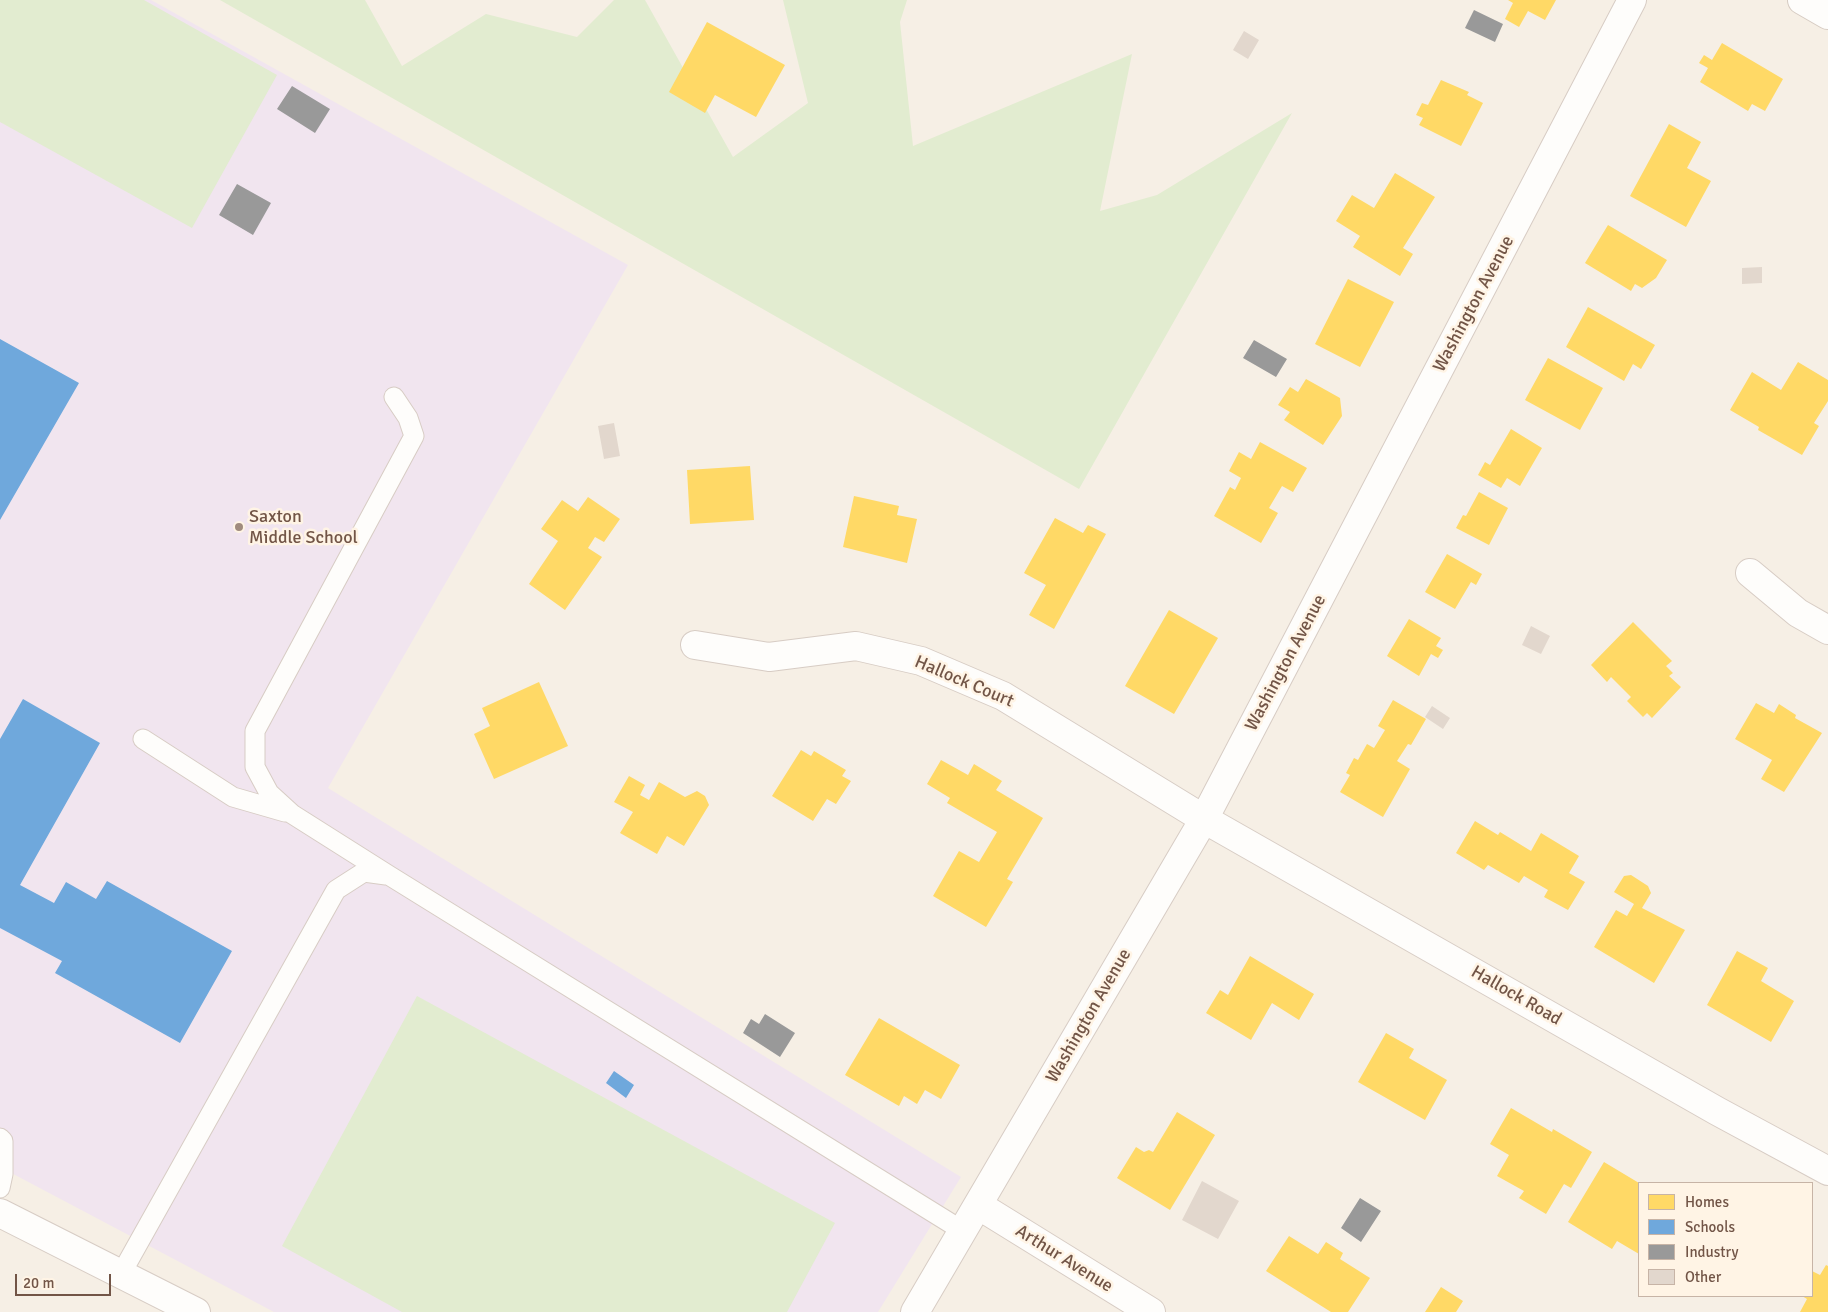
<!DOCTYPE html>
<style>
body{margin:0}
#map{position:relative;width:1828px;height:1312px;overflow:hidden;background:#f6efe5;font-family:Signika,sans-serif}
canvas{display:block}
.legend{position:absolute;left:1638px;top:1182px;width:175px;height:115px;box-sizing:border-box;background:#fff4e5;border:1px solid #c7b4a6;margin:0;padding:6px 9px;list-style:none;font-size:15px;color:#725547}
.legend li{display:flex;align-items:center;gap:10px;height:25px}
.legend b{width:25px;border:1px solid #c7b4a6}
.scale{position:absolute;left:15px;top:1274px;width:96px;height:22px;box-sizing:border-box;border:2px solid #725547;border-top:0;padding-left:6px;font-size:15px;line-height:18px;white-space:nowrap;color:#725547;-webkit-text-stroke:4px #fff4e5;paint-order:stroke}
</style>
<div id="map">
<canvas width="1828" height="1312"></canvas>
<ul class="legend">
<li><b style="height:14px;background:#ffd966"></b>Homes</li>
<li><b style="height:14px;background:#6fa8dc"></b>Schools</li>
<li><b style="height:14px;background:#999"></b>Industry</li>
<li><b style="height:14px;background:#e2d7cd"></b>Other</li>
</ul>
<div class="scale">20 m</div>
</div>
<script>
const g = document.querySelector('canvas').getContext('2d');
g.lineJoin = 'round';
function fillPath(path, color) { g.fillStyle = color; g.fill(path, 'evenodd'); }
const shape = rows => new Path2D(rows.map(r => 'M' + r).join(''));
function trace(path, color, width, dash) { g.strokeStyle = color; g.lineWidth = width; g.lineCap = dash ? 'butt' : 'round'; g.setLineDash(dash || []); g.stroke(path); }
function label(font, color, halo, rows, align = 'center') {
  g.font = font + ' Signika,sans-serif'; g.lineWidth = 5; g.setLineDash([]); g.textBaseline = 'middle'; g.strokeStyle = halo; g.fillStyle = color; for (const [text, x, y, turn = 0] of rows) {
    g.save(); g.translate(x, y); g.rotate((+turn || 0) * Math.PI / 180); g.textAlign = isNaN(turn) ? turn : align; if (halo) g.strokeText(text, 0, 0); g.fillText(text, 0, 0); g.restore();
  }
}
fillPath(shape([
 [0,0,151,0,628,265,328,788,961,1177,878,1312,274,1312,0,1167]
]), '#f1e5ef');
fillPath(shape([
 [0,0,144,0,277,75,192,228,0,122],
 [220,0,365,0,402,66,486,14,577,37,614,0,645,0,733,157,808,103,783,0,907,0,900,22,913,146,1132,54,1100,211,1157,195,1292,113,1079,489],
 [417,996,835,1223,787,1312,402,1312,282,1246]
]), '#e2ecd0');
fillPath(shape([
 [1508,0,1556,0,1545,20,1528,11,1519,27,1505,19,1513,3],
 [707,22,785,65,756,117,715,95,705,113,669,92],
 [1722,43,1783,79,1765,111,1752,104,1748,111,1700,82,1708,68,1699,63,1704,55,1712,60],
 [1441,80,1469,92,1467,95,1483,103,1461,146,1419,125,1423,118,1416,115,1422,103,1428,105],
 [1669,124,1701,142,1687,168,1711,181,1686,227,1630,196],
 [1395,173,1435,197,1403,248,1413,254,1400,276,1353,247,1360,236,1336,221,1352,195,1374,208],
 [1608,225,1667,260,1656,278,1642,288,1635,284,1631,291,1585,263],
 [1348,279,1394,302,1360,367,1315,344],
 [1588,307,1655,345,1641,369,1633,364,1624,381,1566,347],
 [1548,358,1603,388,1580,430,1525,400],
 [1798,362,1828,380,1828,401,1814,423,1819,426,1802,455,1758,430,1759,427,1730,410,1752,372,1781,390],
 [1306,379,1340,398,1342,416,1323,445,1284,420,1290,412,1278,405,1290,387,1298,392],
 [1511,429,1542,448,1520,486,1507,478,1501,488,1478,475,1485,462,1490,465],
 [1260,442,1307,468,1293,492,1282,486,1269,508,1278,513,1261,543,1214,516,1230,487,1235,490,1241,478,1229,471,1239,452,1251,459],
 [750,466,754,520,690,524,687,470],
 [1479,492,1508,508,1489,545,1456,528,1463,515,1466,516],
 [854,496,899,506,897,515,917,519,907,563,843,547],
 [588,497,620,519,604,542,595,537,588,548,602,557,565,610,529,584,558,541,541,529,562,500,578,511],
 [1055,518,1083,533,1088,525,1106,534,1054,629,1029,615,1046,585,1024,573],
 [1447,554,1482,574,1476,585,1471,582,1455,609,1425,592],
 [1169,610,1218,638,1174,714,1125,686],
 [1409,619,1441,638,1436,646,1443,650,1438,658,1431,654,1419,676,1387,656],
 [1633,622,1672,661,1666,666,1673,673,1669,676,1681,687,1652,718,1647,713,1643,717,1627,701,1631,697,1611,677,1607,682,1591,665],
 [539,682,568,746,494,779,474,734,490,726,482,708],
 [1393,700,1426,719,1411,745,1408,744,1397,761,1410,769,1383,817,1340,792,1350,775,1346,773,1354,758,1358,760,1367,744,1374,748,1385,730,1378,726],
 [1756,703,1774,713,1779,704,1796,715,1795,718,1822,733,1784,792,1761,779,1772,760,1735,739],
 [801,750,811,756,814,751,846,770,842,776,851,781,836,804,827,799,813,821,772,796],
 [941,760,968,775,974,764,1002,781,996,790,1043,818,1007,879,1013,882,986,927,933,896,959,851,979,862,997,832,947,803,950,798,927,784],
 [629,776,645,785,640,795,649,800,659,782,685,797,697,791,705,796,709,805,684,846,667,836,657,854,620,833,633,812,614,802],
 [1475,821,1498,835,1500,832,1531,851,1541,833,1579,856,1569,873,1585,882,1568,910,1544,897,1548,890,1524,876,1519,883,1488,865,1484,870,1456,853],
 [1631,875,1648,886,1651,893,1642,908,1685,930,1654,983,1594,947,1616,910,1627,916,1634,904,1614,892,1624,876],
 [1737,951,1768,968,1761,981,1794,1001,1771,1042,1707,1005],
 [1250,956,1314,994,1299,1020,1272,1003,1251,1040,1206,1013,1220,990,1228,995],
 [879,1018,960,1065,941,1099,925,1090,917,1104,904,1096,899,1106,845,1075],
 [1386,1033,1414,1049,1409,1058,1447,1080,1425,1120,1358,1082],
 [1511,1108,1552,1132,1553,1129,1592,1152,1571,1188,1564,1184,1546,1214,1519,1198,1524,1191,1497,1176,1509,1155,1490,1144],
 [1177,1112,1215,1135,1170,1210,1117,1178,1136,1147,1144,1152,1149,1150,1153,1152],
 [1604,1162,1639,1183,1639,1254,1617,1241,1612,1249,1568,1222],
 [1289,1236,1318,1254,1326,1242,1343,1253,1340,1259,1370,1278,1348,1312,1331,1312,1266,1271],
 [1826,1265,1828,1266,1828,1312,1800,1312,1807,1299,1802,1296,1812,1296,1812,1271,1820,1275],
 [1441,1287,1463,1301,1456,1312,1425,1312]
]), '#ffd966');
fillPath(shape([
 [0,339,79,383,0,520],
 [23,699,100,743,20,885,54,903,66,882,96,899,107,881,232,951,180,1043,55,973,62,961,0,928,0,739],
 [614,1071,634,1085,626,1098,606,1083]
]), '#6fa8dc');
fillPath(shape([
 [1474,10,1503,24,1495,42,1465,28],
 [292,86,330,109,315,133,277,109],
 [237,184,271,203,253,235,219,215],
 [1254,340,1287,359,1276,377,1243,358],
 [765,1014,795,1033,780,1057,743,1033,751,1019,759,1024],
 [1360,1198,1381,1211,1361,1242,1341,1228]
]), '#999');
fillPath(shape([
 [1244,31,1259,40,1248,59,1233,50],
 [1762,267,1762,283,1742,284,1742,268],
 [614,423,620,456,604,459,598,426],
 [1531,626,1550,636,1541,654,1522,645],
 [1432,706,1450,718,1443,729,1425,717],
 [1202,1181,1239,1201,1218,1239,1182,1220]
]), '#e2d7cd');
const lane = shape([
 [394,397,408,418,414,436,255,731,255,767,269,793,292,814,390,876,963,1231],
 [143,739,233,797,285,812],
 [0,1138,3,1141,3,1174,0,1188],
 [121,1274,336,890,364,872,386,875]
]);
const street = shape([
 [1750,573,1798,613,1828,630],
 [695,645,769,657,856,646,921,661,1003,696,1204,819,1717,1111,1828,1171],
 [978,1205,1151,1312],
 [0,1213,196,1312],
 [915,1312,1204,819,1632,0]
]);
const secondary = shape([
 [1802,0,1828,15]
]);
trace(lane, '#d7ccc4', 21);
trace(street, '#d7ccc4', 30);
trace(secondary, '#d6cbc2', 30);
trace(lane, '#fefdfb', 19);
trace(street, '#fefdfb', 28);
trace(secondary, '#fefdfb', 28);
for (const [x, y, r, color] of [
 [239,527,5,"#a08b7e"]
]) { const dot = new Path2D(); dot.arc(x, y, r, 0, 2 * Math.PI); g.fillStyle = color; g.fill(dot); trace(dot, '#fff4e5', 2); }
label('18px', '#725547', '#fff4e5', [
 ["Washington Avenue",1474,304,-62],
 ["Washington Avenue",1286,663,-62],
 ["Hallock Court",964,682,23],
 ["Hallock Road",1516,996,30],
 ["Washington Avenue",1089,1016,-60],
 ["Arthur Avenue",1064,1259,32]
]);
label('18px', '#725547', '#fff4e5', [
 ["Saxton",249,517],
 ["Middle School",249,538]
], 'left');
</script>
